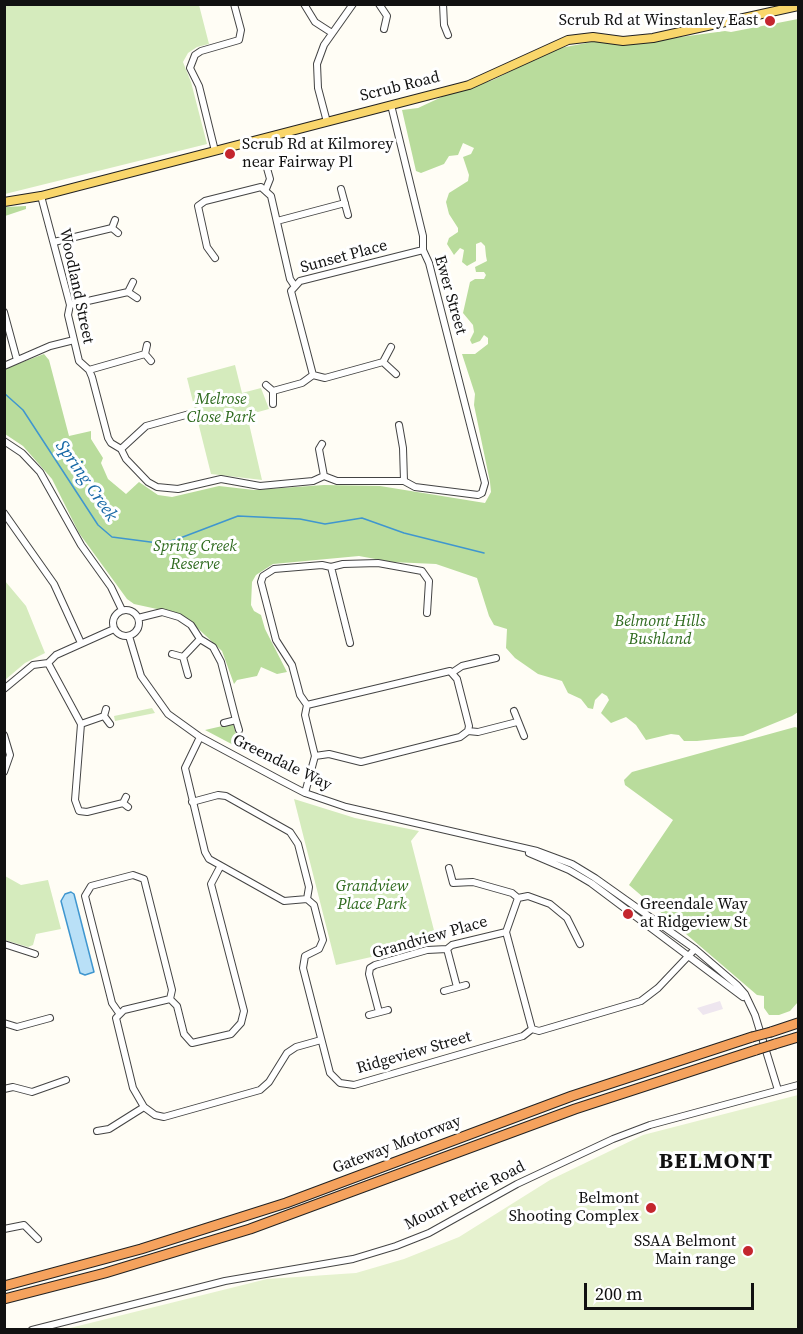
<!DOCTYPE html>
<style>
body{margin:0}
#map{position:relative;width:803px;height:1334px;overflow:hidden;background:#fffdf5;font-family:"Source Serif 4",serif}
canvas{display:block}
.frame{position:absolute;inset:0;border:6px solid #111;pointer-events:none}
.scale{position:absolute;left:584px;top:1283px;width:170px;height:27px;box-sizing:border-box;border:3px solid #111;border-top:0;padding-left:8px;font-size:18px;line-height:21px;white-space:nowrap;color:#111;-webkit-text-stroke:4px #fff;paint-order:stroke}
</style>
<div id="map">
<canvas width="803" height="1334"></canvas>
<div class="frame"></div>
<div class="scale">200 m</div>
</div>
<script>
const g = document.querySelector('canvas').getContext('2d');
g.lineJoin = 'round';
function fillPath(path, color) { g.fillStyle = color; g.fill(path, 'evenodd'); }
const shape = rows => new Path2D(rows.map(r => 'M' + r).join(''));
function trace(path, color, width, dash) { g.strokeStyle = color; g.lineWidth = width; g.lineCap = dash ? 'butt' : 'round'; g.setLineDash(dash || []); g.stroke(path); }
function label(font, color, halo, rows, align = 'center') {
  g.font = font + ' "Source Serif 4",serif'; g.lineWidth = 6; g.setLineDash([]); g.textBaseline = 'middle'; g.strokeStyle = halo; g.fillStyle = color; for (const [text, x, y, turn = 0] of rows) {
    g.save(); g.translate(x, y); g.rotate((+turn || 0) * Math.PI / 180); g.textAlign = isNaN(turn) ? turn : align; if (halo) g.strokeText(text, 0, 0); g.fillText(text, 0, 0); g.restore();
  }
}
fillPath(shape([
 [720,1001,723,1009,703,1015,697,1008]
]), '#eee6ef');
fillPath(shape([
 [4,5,199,5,209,44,197,47,188,53,183,62,191,82,207,144,5,194],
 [235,365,242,393,261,388,269,409,247,415,262,480,211,474,187,378],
 [5,581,26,606,45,653,25,663,5,680],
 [152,708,155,713,115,721,114,716],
 [294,799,355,818,419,831,411,841,437,942,336,965],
 [5,876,21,885,48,880,61,929,36,934,33,945,28,947,5,940]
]), '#d5ebbd');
fillPath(shape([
 [798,19,798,712,792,716,743,736,697,741,684,741,679,735,671,734,646,740,636,725,626,717,611,723,601,713,609,700,607,696,602,693,595,700,593,709,588,708,581,699,568,693,562,681,538,674,515,658,506,648,507,629,494,625,489,616,477,578,436,564,392,562,359,556,273,564,256,575,252,582,251,605,254,611,261,615,265,629,287,672,277,674,261,667,257,676,237,680,234,684,222,651,190,621,180,614,134,604,127,599,79,533,52,479,23,446,5,434,4,369,44,354,49,360,69,436,91,431,91,439,103,458,101,463,108,479,126,494,139,482,158,495,172,497,219,486,254,490,324,485,380,486,485,503,491,492,490,482,474,405,475,394,462,354,475,354,488,344,488,338,484,335,480,341,472,344,470,340,474,332,473,325,463,313,470,282,475,279,484,279,486,275,484,272,476,272,475,267,487,261,486,256,485,246,481,242,476,244,476,261,467,266,462,262,464,250,460,248,454,255,447,244,449,238,458,232,458,228,449,214,446,202,449,193,468,181,469,175,463,157,471,154,474,148,463,143,458,155,449,156,444,164,421,173,416,171,402,110,418,108,446,95,493,80,555,49,597,41,629,44,725,31,731,32],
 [26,206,26,209,5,216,5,207],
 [233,724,241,749,205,730,231,724],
 [795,727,798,728,798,1002,790,1011,779,1015,769,1015,764,1008,764,996,757,995,629,885,673,820,625,785,624,780,632,772]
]), '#b9dc9c');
fillPath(shape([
 [798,1095,798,1329,66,1329,267,1279,356,1273,404,1259,459,1237,550,1180,643,1135]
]), '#e6f2cf');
const water = shape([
 [71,892,74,894,94,972,85,975,80,973,61,901,65,894,71,892]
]);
fillPath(water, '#b9e0f7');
trace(water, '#3f96cf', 1.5);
trace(shape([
 [4,393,23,410,98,525,112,537,158,543,175,540,238,516,300,519,325,524,362,518,404,533,484,553]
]), '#3f96cf', 1.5);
const minor = shape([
 [304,4,315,22,332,33],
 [379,4,387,16,384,29],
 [443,4,444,25,448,35],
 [327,122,318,88,317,64,324,45,353,4],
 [215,151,199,86,190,68,195,55,201,51,239,40,241,30,234,4],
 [265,161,270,179,266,189],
 [341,189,348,215],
 [41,196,70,305,68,315,79,361,89,370,92,377,108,438,111,443,121,449,126,459,148,482,157,487,178,489,221,479,260,486,313,481,324,476,337,481,404,481,415,487,478,495,482,493,485,483,429,263,423,250,423,236,391,105],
 [115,220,112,228,118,233],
 [277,221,345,203],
 [54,242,112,228],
 [215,258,207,247,198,206,205,201,261,187,271,196,290,279,294,285],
 [133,282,128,292,137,298],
 [70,305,128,292],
 [4,312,17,360],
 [147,345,145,354,151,361],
 [391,347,383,362,396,374],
 [383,362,325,378,313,375,291,291,300,281,423,250],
 [4,366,50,346,74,340],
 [89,370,145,354],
 [266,385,273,391,273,404],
 [273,391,302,383,313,375],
 [399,425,403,448,404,481],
 [4,441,22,453,40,472,81,545,111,587,122,610],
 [322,444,319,449,324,476],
 [121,449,146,426,193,413],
 [4,513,54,584,81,643],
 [331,567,350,643],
 '113 623a13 13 0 1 1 26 0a13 13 0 1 1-26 0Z',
 [138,618,162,612,179,617,191,625,200,639,213,647,221,662,236,720],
 [129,636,141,676,168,714,200,737,280,780,305,793,346,807,537,851,572,864,595,878,695,949,737,985,745,994,755,1015,778,1090],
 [172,654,183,657,188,675],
 [183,657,200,639],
 [48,663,81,724,75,800,79,811,87,812,123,803],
 [453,672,462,666,496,658],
 [4,689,33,665,48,663,56,655,114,629],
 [307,705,450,671,457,679,469,726,468,731,460,737,361,762,329,754,315,756],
 [106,709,104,716,110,724],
 [514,711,524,736],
 [224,723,236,720,239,730],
 [81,724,104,716],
 [468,731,478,732,517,722],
 [4,735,10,755,4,772],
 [200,737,185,768,205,852,209,859,284,901,307,899,314,905,323,940,319,949,305,956,303,968,330,1073,340,1083,354,1085,523,1036,532,1029,539,1031,641,1001,658,988,695,949],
 [305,793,315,756,305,715,307,705,300,695,292,665,276,640,261,582,263,576,274,569,322,565,331,567,343,564,378,563,422,571,429,581,427,613],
 [126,797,123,803,128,807],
 [192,802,218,795,226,796,290,832,298,844,309,887,307,899],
 [529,853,569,870,591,883,743,997],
 [449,868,453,883,473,882,512,893,518,898],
 [4,944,35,954],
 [447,949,457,987],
 [444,991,466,985],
 [170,999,124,1010,116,1018,133,1088,144,1107,155,1115,164,1117,260,1090,269,1082,287,1053,296,1047,321,1040],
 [170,999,177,1006,184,1034,192,1043,231,1034,241,1023,244,1011,211,884,220,867],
 [379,1012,369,974,370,968,375,965,427,950,447,949,452,945,506,932],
 [119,1013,112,1003,85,896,91,886,133,875,144,879,172,990,170,999],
 [369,1015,388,1010],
 [4,1023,17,1027,50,1018],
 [532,1029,506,932,518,898,528,896,550,904,567,918,580,944],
 [4,1089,13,1087,32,1092,66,1080],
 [97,1131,109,1129,144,1107],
 [4,1229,24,1225,38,1239],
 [32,1330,225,1281,353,1259,396,1246,429,1233,517,1184,613,1139,650,1125,798,1085]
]);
const major = shape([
 [4,202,41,196,469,85,568,40,593,37,623,41,653,38,798,6]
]);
const highway = shape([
 [771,1032,798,1023],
 [775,1044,798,1037],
 [4,1286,141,1249,286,1203,572,1096,752,1037],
 [4,1299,105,1273,250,1229,575,1109,756,1050]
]);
trace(minor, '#444', 8);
trace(major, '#222', 10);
trace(highway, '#222', 11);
trace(minor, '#fff', 6);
trace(major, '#f9d66b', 8);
trace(highway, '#f5a25d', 9);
const highwayBridge = shape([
 [752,1037,771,1032],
 [756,1050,775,1044]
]);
trace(highwayBridge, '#222', 11, []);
trace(highwayBridge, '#f5a25d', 9);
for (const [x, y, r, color] of [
 [770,21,6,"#c4262e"],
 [230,154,6,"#c4262e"],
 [628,914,6,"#c4262e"],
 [651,1208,6,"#c4262e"],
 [748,1251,6,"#c4262e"]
]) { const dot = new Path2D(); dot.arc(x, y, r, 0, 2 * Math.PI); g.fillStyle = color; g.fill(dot); trace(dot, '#fff', 2); }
label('16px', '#111', '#fff', [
 ["Scrub Rd at Winstanley East",758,21],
 ["Scrub Rd at Kilmorey",242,145,"left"],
 ["near Fairway Pl",242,163,"left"],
 ["Greendale Way",640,905,"left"],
 ["at Ridgeview St",640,923,"left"],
 ["Belmont",639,1199],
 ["Shooting Complex",639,1217],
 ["SSAA Belmont",736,1242],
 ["Main range",736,1260]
], 'right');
label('16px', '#111', '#fff', [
 ["Scrub Road",400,87,-14],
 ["Sunset Place",344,257,-15],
 ["Woodland Street",76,286,78],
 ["Ewer Street",450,295,74],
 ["Greendale Way",282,763,26],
 ["Grandview Place",430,938,-16],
 ["Ridgeview Street",414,1053,-16],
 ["Gateway Motorway",397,1145,-21],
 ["Mount Petrie Road",465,1196,-27]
]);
label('italic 16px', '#2f6b1f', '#fff', [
 ["Melrose",221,400],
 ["Close Park",221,418],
 ["Spring Creek",195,547],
 ["Reserve",195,565],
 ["Belmont Hills",660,622],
 ["Bushland",660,640],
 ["Grandview",372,887],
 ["Place Park",372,905]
]);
label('italic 18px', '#1768a6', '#fff', [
 ["Spring Creek",86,481,55]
]);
g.letterSpacing = '1.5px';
label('bold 22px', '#111', '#fff', [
 ["BELMONT",716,1162]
]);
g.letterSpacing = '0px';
</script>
